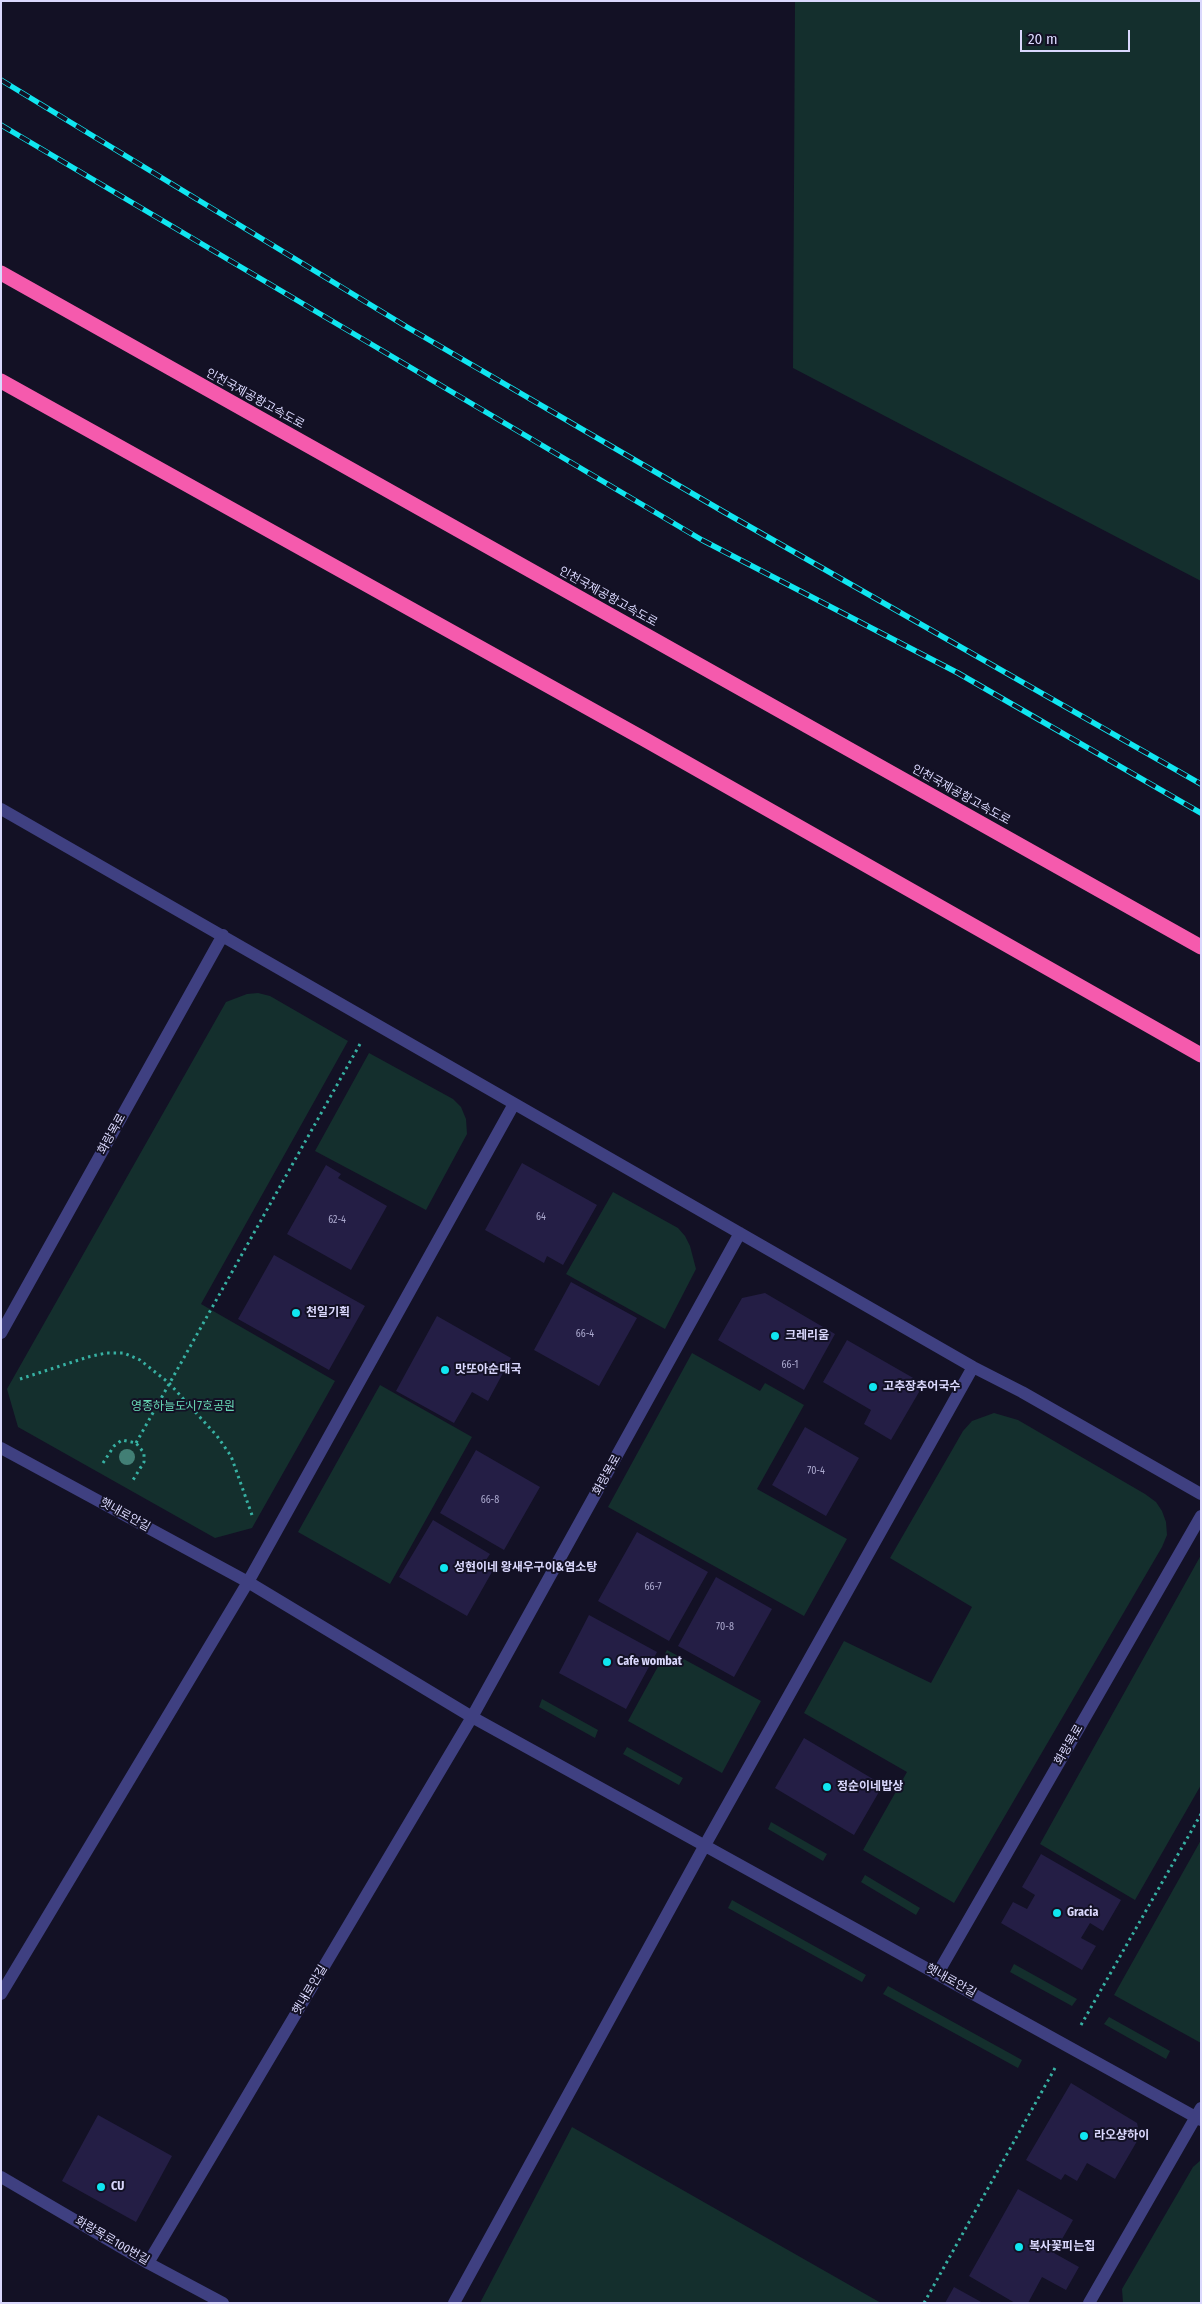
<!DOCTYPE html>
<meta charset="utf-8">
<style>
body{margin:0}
#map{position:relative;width:1202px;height:2304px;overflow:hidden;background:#131125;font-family:"Fira Sans Condensed",sans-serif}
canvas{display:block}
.frame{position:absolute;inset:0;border:2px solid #dad8fd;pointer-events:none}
.scale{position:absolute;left:1020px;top:30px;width:110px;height:22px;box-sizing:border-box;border:2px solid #dad8fd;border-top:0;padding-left:6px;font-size:15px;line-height:18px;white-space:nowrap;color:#dad8fd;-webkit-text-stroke:4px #131125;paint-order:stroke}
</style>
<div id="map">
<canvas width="1202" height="2304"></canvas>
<div class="frame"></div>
<div class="scale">20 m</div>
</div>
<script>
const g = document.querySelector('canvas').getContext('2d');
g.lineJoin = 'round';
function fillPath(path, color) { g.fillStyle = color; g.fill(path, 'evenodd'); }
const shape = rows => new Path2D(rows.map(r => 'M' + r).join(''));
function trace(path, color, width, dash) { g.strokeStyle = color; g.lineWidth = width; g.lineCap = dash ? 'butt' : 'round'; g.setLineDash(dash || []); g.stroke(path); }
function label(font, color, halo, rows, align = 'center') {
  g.font = font + ' "Fira Sans Condensed","Noto Sans KR",sans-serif'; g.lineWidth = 4; g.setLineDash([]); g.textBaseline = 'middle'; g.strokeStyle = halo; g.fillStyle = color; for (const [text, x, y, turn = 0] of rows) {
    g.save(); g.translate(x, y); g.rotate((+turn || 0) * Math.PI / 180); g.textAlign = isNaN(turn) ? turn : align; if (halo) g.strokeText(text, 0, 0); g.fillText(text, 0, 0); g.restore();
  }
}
fillPath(shape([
 [795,1,1201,1,1201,581,793,368],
 [258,993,270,996,348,1041,201,1304,335,1381,252,1528,215,1538,18,1427,7,1389,226,1002,247,994],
 [369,1053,453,1099,461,1107,466,1119,467,1134,426,1210,315,1151],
 [613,1192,678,1228,685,1236,690,1246,696,1269,665,1329,566,1274],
 [692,1353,760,1391,765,1383,804,1405,757,1489,847,1539,804,1616,608,1507],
 [380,1385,472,1437,390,1584,298,1532],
 [994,1413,1018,1420,1145,1494,1156,1502,1162,1511,1166,1522,1167,1535,1162,1547,954,1903,863,1850,907,1772,804,1713,844,1641,931,1683,972,1607,890,1558,963,1431,972,1421],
 [1201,1555,1201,1785,1135,1900,1040,1844],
 [667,1650,761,1701,722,1773,628,1721],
 [542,1699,598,1730,595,1738,539,1707],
 [627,1747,683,1778,679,1785,623,1754],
 [771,1822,827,1854,823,1861,768,1829],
 [1201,1840,1201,2043,1114,1995],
 [865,1875,920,1908,916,1915,861,1882],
 [732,1900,866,1975,862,1982,728,1908],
 [1014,1964,1077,1999,1072,2006,1010,1972],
 [888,1986,1022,2060,1018,2068,883,1994],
 [1109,2017,1170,2051,1166,2059,1104,2024],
 [572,2127,881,2303,480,2303],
 [1201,2160,1201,2303,1123,2303,1122,2289,1193,2167]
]), '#142f2d');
fillPath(shape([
 [522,1163,597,1205,563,1265,547,1256,544,1263,485,1230],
 [326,1165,341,1174,338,1178,387,1206,351,1270,287,1234],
 [274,1255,365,1306,329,1370,238,1319],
 [571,1282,637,1318,599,1386,534,1350],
 [765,1293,835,1334,804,1390,718,1340,742,1298],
 [437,1316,511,1358,488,1401,472,1392,454,1423,396,1391],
 [847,1340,915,1379,919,1392,891,1440,864,1424,871,1410,823,1382],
 [805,1427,859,1458,826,1516,772,1485],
 [476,1450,540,1487,504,1550,440,1513],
 [433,1520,490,1554,482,1566,492,1572,467,1616,399,1577],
 [637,1532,708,1572,669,1641,598,1601],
 [716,1577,772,1609,734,1677,678,1646],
 [589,1615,657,1652,626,1709,559,1673],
 [804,1738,883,1785,854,1835,775,1788],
 [1041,1854,1121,1900,1103,1931,1090,1923,1081,1938,1096,1946,1082,1970,1001,1923,1013,1902,1027,1909,1035,1895,1022,1887],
 [1071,2083,1137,2123,1140,2136,1115,2179,1087,2163,1077,2181,1065,2174,1061,2180,1026,2160],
 [98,2115,172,2156,136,2222,62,2181],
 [1018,2189,1073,2220,1054,2253,1079,2267,1066,2290,1042,2277,1028,2303,1015,2303,969,2276],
 [954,2287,983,2303,945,2303]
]), '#241e45');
trace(shape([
 [20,1379,88,1357,106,1353,124,1353,140,1360,169,1383,217,1436,231,1456,253,1518],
 [136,1443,360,1044],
 [103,1463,114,1446,122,1440,136,1443,144,1453,144,1462,133,1480],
 [1081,2025,1201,1814],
 [924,2303,1055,2068]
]), '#37b1a3', 3, [2.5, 4]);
trace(shape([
 [1,809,973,1367,1022,1392,1201,1494],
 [1,1333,223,935],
 [1,1448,248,1582,472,1717,1201,2120],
 [938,1973,1201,1516],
 [1,1994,248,1582,514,1104],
 [1,2177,148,2263,223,2303],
 [148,2263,472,1717,740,1233],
 [454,2303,705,1845,973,1367],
 [1089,2303,1201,2108]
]), '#3f4081', 12);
trace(shape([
 [1,273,1201,947],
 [1,381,644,739,1201,1055]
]), '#f55aad', 15);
const rail = shape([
 [1,80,407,327,724,512,1201,784],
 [1,125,702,540,958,673,1201,813]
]);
trace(rail, '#10e6f0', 5.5);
trace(rail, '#131125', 4, [11]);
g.fillStyle = '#427f75';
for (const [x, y] of [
 [127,1457]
]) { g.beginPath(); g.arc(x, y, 8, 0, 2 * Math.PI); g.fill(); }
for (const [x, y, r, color] of [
 [296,1313,5,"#10e6f0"],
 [775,1336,5,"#10e6f0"],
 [445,1370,5,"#10e6f0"],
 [873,1387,5,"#10e6f0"],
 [444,1568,5,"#10e6f0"],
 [607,1662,5,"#10e6f0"],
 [827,1787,5,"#10e6f0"],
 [1057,1913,5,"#10e6f0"],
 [1084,2136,5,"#10e6f0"],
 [101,2187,5,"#10e6f0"],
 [1019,2247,5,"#10e6f0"]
]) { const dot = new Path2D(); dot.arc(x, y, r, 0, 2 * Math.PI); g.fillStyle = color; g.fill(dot); trace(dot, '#131125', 2); }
label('10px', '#acaacf', null, [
 ["64",541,1217],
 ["62-4",337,1220],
 ["66-4",585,1334],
 ["66-1",790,1365],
 ["70-4",816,1471],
 ["66-8",490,1500],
 ["66-7",653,1587],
 ["70-8",725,1627]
]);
label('12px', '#dad8fd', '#131125', [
 ["인천국제공항고속도로",255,399,29],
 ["인천국제공항고속도로",608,597,29],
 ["인천국제공항고속도로",961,795,29],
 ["화랑목로",112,1134,-61],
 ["화랑목로",607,1475,-61],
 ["햇내로안길",125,1515,29],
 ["화랑목로",1069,1745,-60],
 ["햇내로안길",951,1981,29],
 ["햇내로안길",310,1990,-59],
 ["화랑목로100번길",112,2241,30]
]);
label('bold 12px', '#dad8fd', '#131125', [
 ["천일기획",306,1313],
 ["크레리움",785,1336],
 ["맛또아순대국",455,1370],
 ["고추장추어국수",883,1387],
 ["성현이네 왕새우구이&염소탕",454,1568],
 ["Cafe wombat",617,1662],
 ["정순이네밥상",837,1787],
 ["Gracia",1067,1913],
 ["라오샹하이",1094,2136],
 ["CU",111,2187],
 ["복사꽃피는집",1029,2247]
], 'left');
label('12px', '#68d9b6', '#131125', [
 ["영종하늘도시7호공원",183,1407]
]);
</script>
